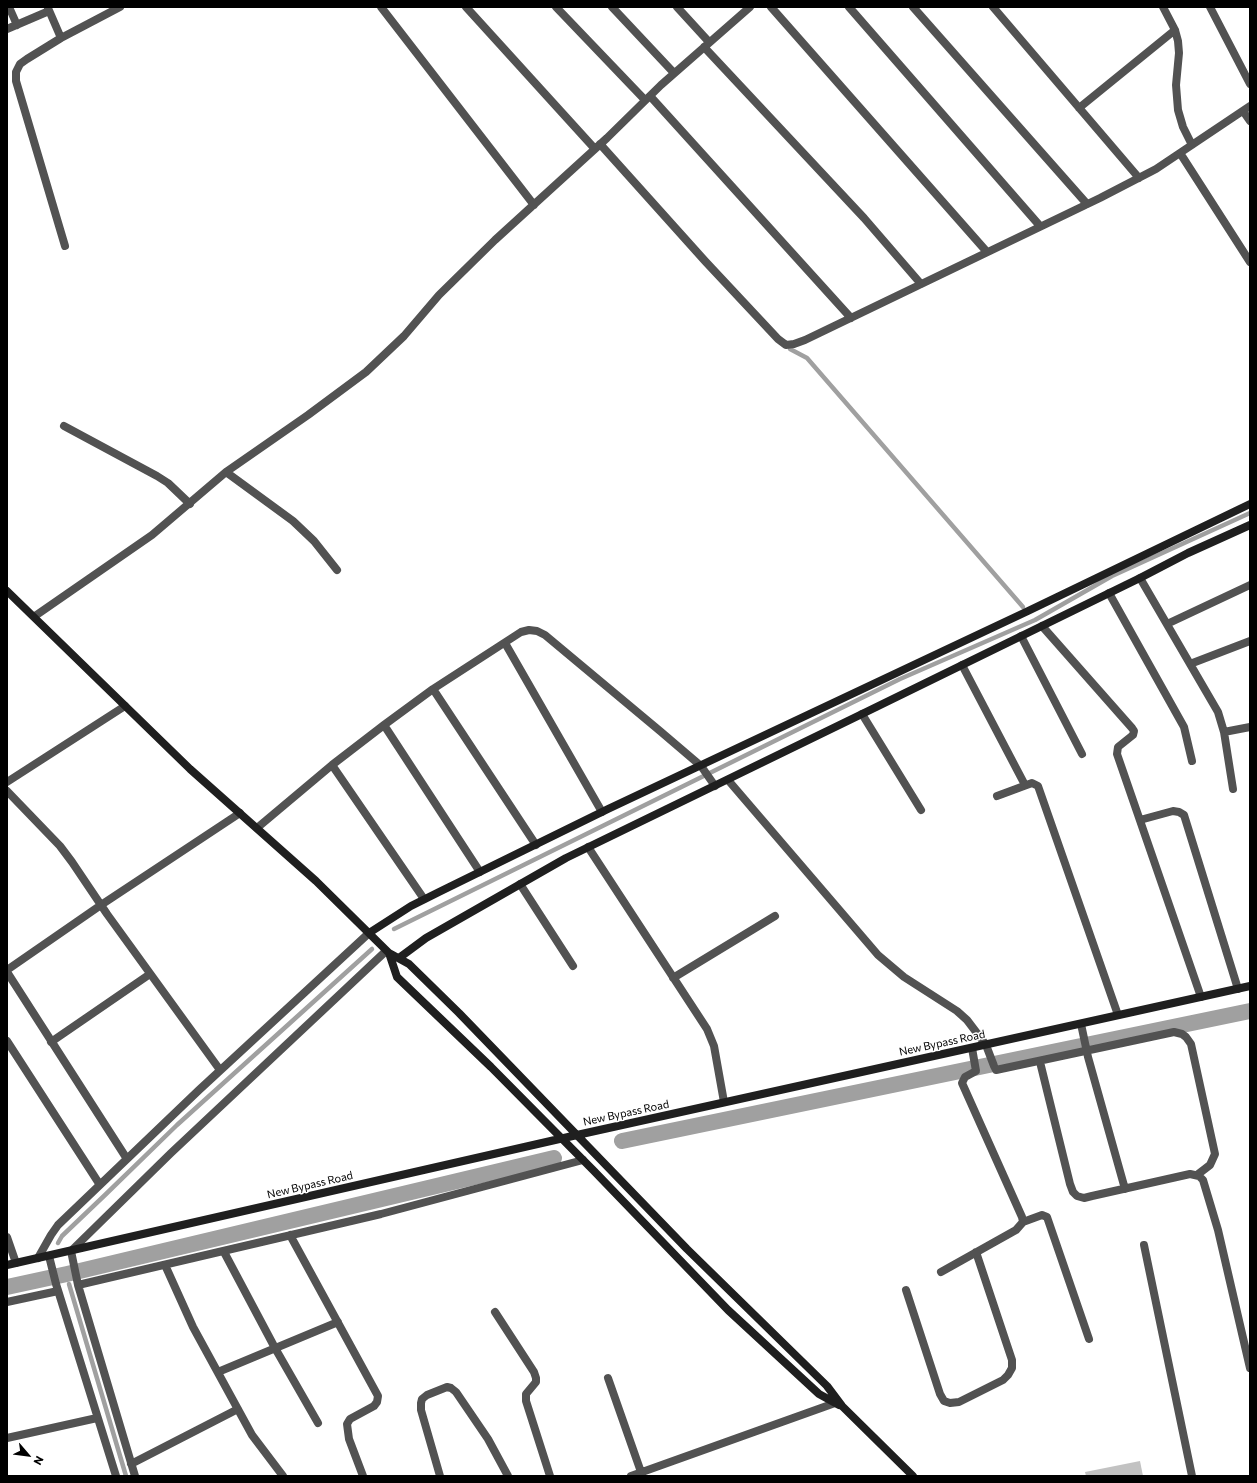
<!DOCTYPE html>
<style>
body{margin:0}
#map{position:relative;width:1257px;height:1483px;overflow:hidden;background:#fff;font-family:Commissioner,sans-serif}
canvas{display:block}
.frame{position:absolute;inset:0;border:8px solid #000;pointer-events:none}
.north{position:absolute;left:8px;top:1435px;width:40px;height:40px;-webkit-text-stroke:3px #fff;paint-order:stroke;rotate:118deg;font-size:11px;font-weight:700;line-height:16px;text-align:center;color:#000}
.north::after{content:'';display:block;margin:auto;width:14px;height:18px;background:#000;clip-path:polygon(50% 0,100% 100%,50% 72%,0 100%)}
</style>
<div id="map">
<canvas width="1257" height="1483"></canvas>
<div class="frame"></div>
<div class="north">N</div>
</div>
<script>
const g = document.querySelector('canvas').getContext('2d');
g.lineJoin = 'round';
const shape = rows => new Path2D(rows.map(r => 'M' + r).join(''));
function trace(path, color, width, dash) { g.strokeStyle = color; g.lineWidth = width; g.lineCap = dash ? 'butt' : 'round'; g.setLineDash(dash || []); g.stroke(path); }
function fillPath(path, color) { g.fillStyle = color; g.fill(path, 'evenodd'); }
function label(font, color, halo, rows, align = 'center') {
  g.font = font + ' Commissioner,sans-serif'; g.lineWidth = 3; g.setLineDash([]); g.textBaseline = 'middle'; g.strokeStyle = halo; g.fillStyle = color; for (const [text, x, y, turn = 0] of rows) {
    g.save(); g.translate(x, y); g.rotate((+turn || 0) * Math.PI / 180); g.textAlign = isNaN(turn) ? turn : align; if (halo) g.strokeText(text, 0, 0); g.fillText(text, 0, 0); g.restore();
  }
}
trace(shape([
 [790,349,807,358,1023,607],
 [394,929,900,679,1035,620,1112,576,1250,513],
 [58,1243,62,1236,105,1195,177,1125,372,949],
 [69,1284,126,1476]
]), '#a0a0a0', 4.5);
trace(shape([
 [622,1141,1250,1011],
 [7,1287,67,1274,554,1158]
]), '#a0a0a0', 16);
fillPath(shape([
 [1140,1461,1143,1476,1086,1476,1085,1472]
]), '#c2c2c2');
trace(shape([
 [9,7,17,25],
 [381,7,534,205],
 [466,7,595,149],
 [556,7,645,100],
 [612,7,674,73],
 [677,7,709,42],
 [771,7,987,252],
 [849,7,1040,226],
 [913,7,1087,204],
 [993,7,1139,178],
 [1163,7,1175,30,1178,41,1179,53,1176,85,1178,110,1183,127,1192,145],
 [1210,7,1250,84],
 [48,8,61,38],
 [7,29,49,11],
 [704,47,864,218,921,284],
 [650,96,851,318],
 [1079,108,1175,30],
 [1243,111,1250,121],
 [600,144,705,261,778,339,786,345,794,344,805,340,1100,198,1156,169,1250,106],
 [1180,153,1250,262],
 [65,246,16,81,16,72,20,64,27,59,61,38,120,7],
 [64,426,157,476,168,483,190,504],
 [226,472,293,521,314,541,337,570],
 [1140,578,1218,712,1224,732,1233,789],
 [1109,593,1184,727,1192,761],
 [35,616,152,535,226,472,308,415,366,372,404,336,439,295,495,240,607,138,661,85,750,7],
 [1167,624,1250,585],
 [1042,626,1132,728,1134,731,1133,735,1118,747,1117,754,1201,997],
 [1021,636,1082,754],
 [505,643,602,812],
 [1190,664,1250,641],
 [962,665,1025,785],
 [433,689,536,845],
 [862,714,921,810],
 [384,725,480,872],
 [1224,732,1250,727],
 [332,765,424,899],
 [728,780,878,955,904,977,957,1011,967,1020,986,1045,994,1066,996,1070,1174,1032,1182,1034,1186,1037,1191,1044,1215,1154,1210,1165,1197,1175],
 [7,782,125,706],
 [7,791,60,846,72,862,107,914,220,1070],
 [997,796,1032,783,1038,786,1118,1015],
 [1140,820,1173,811,1179,812,1184,815,1238,989],
 [257,828,332,765,384,725,433,689,521,632,529,630,537,631,545,635,660,731,701,766,715,786],
 [588,847,707,1029,714,1046,724,1102],
 [520,884,573,966],
 [7,970,101,905,240,813],
 [7,972,127,1159],
 [673,978,775,916],
 [1081,1024,1088,1057,1125,1189],
 [7,1041,100,1185],
 [51,1042,150,974],
 [1040,1062,1070,1184,1073,1192,1077,1196,1084,1198,1092,1196,1190,1174,1199,1176,1203,1180,1218,1230,1250,1368],
 [1023,1222,1042,1215,1047,1217,1089,1339],
 [290,1235,378,1396,377,1402,374,1406,350,1419,347,1424,349,1439,363,1476],
 [7,1237,16,1263],
 [1144,1245,1192,1476],
 [224,1252,275,1348,318,1423],
 [49,1256,56,1284,116,1476],
 [38,1258,51,1235,58,1225,199,1090,369,933],
 [165,1265,193,1327,252,1435,283,1476],
 [941,1272,1016,1230,1023,1222,1022,1217,962,1083,965,1077,976,1071,972,1048],
 [78,1285,381,1214,583,1160],
 [906,1290,940,1394,944,1401,950,1403,959,1402,1003,1380,1008,1375,1012,1368,1012,1360,976,1252],
 [7,1302,58,1291],
 [495,1312,534,1372,536,1378,536,1382,526,1394,526,1401,550,1476],
 [218,1372,338,1322],
 [608,1378,641,1472],
 [7,1438,97,1418],
 [131,1464,238,1409],
 [135,1476,78,1285,71,1251,171,1153,386,951],
 [440,1476,421,1410,421,1403,422,1399,427,1395,447,1387,451,1388,456,1392,488,1439,508,1476],
 [631,1476,835,1403]
]), '#525252', 8);
trace(shape([
 [7,591,190,769,316,881,389,953,409,964,459,1013,687,1249,827,1386,842,1406,913,1476],
 [369,933,411,906,439,892,608,809,1028,611,1250,504],
 [389,953,397,977,491,1067,594,1171,728,1310,819,1394,839,1405],
 [399,958,426,938,566,858,862,714,1140,578,1188,553,1250,525],
 [7,1265,577,1135,1250,986]
]), '#1f1f1f', 8);
label('11px', '#000', '#fff', [
 ["New Bypass Road",942,1043,-12],
 ["New Bypass Road",626,1113,-12],
 ["New Bypass Road",310,1185,-13]
]);
</script>
